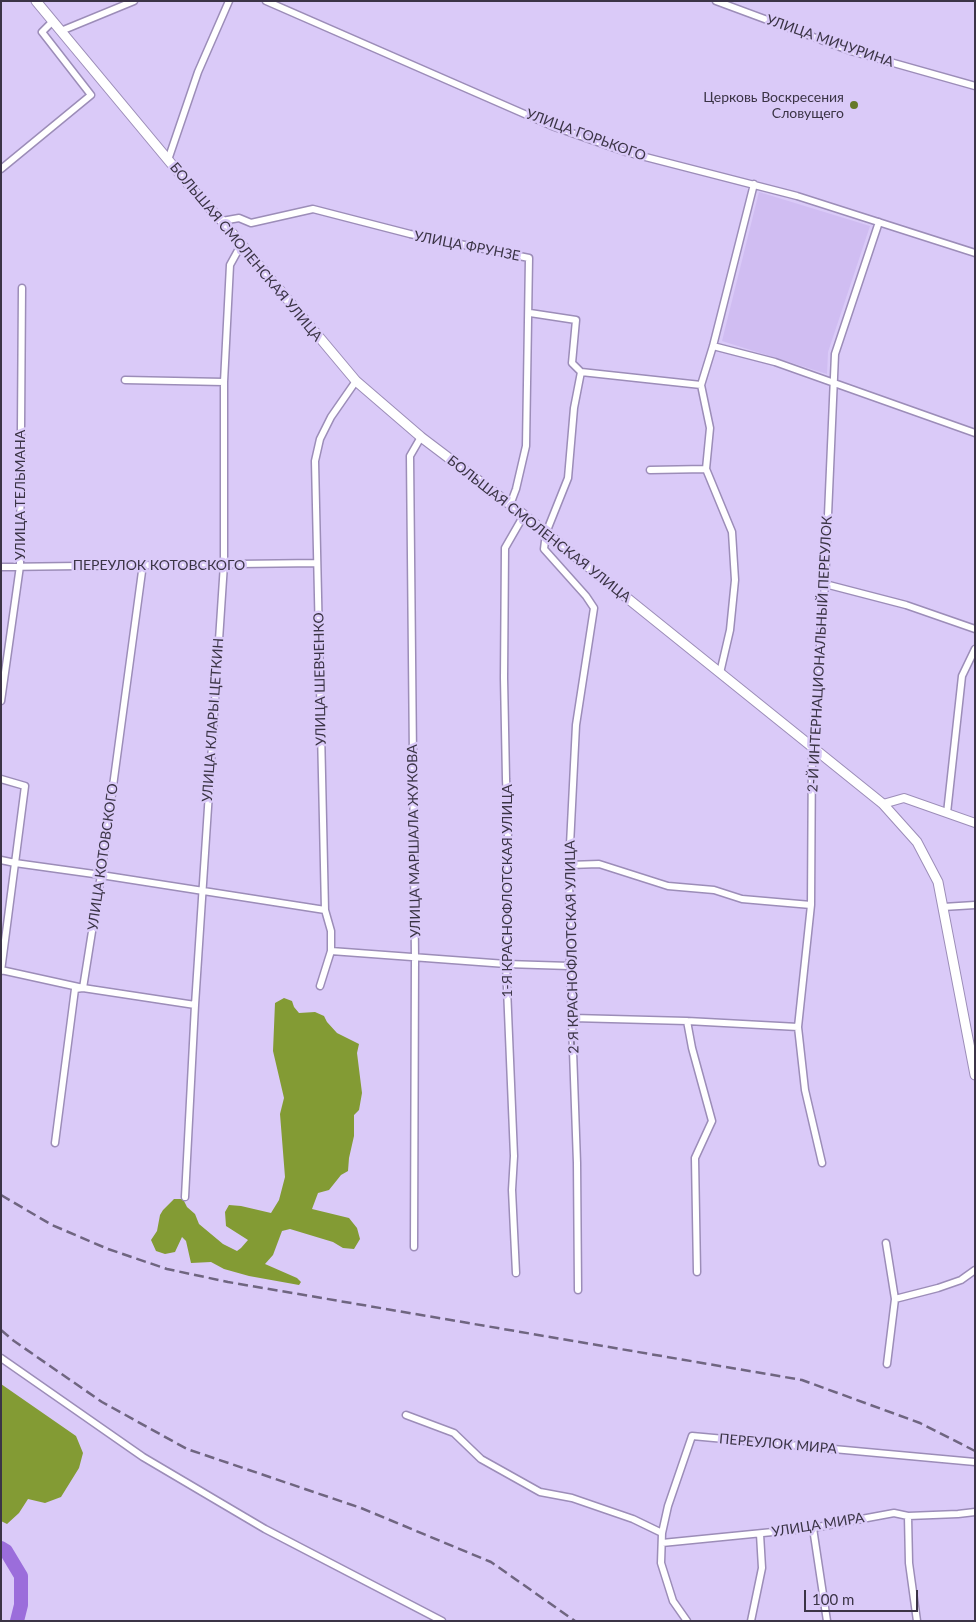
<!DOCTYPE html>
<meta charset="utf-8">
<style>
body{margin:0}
#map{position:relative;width:976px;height:1622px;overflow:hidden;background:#dacaf8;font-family:Lato,sans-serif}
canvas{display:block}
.frame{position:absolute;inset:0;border:2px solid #3b3446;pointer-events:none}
.scale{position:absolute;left:804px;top:1590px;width:114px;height:22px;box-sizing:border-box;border:2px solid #3b3446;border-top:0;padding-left:6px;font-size:15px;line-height:18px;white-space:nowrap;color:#3b3446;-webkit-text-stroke:4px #dacaf8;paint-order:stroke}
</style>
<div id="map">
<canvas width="976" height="1622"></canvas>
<div class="frame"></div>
<div class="scale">100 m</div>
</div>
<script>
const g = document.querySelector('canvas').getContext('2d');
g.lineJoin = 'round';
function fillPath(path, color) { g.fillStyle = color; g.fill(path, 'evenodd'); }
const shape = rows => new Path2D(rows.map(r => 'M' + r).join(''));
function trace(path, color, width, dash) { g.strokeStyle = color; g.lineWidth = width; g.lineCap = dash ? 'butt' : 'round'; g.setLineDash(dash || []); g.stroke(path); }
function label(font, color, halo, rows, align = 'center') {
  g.font = font + ' Lato,sans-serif'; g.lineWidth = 5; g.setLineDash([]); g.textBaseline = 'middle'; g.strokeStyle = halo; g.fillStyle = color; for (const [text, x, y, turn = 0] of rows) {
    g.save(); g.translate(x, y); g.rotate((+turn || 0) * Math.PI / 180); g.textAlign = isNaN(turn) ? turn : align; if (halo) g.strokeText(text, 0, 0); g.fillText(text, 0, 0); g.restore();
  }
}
fillPath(shape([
 [759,192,870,226,828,352,827,374,722,341]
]), '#d0bdf2');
fillPath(shape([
 [284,998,292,1001,294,1007,299,1013,315,1012,324,1016,327,1022,337,1033,359,1044,357,1053,362,1093,359,1110,354,1115,354,1136,349,1158,348,1171,341,1175,329,1190,318,1193,312,1209,349,1218,357,1228,360,1239,354,1249,343,1248,333,1242,290,1229,282,1231,273,1255,265,1264,297,1278,301,1282,299,1285,249,1276,224,1269,211,1262,191,1263,186,1241,182,1237,175,1252,165,1254,156,1251,151,1240,157,1231,160,1215,163,1210,174,1199,183,1199,187,1207,195,1214,199,1224,223,1244,237,1251,241,1248,248,1240,226,1226,225,1212,229,1205,241,1206,271,1213,279,1200,285,1177,280,1114,284,1098,273,1051,275,1003],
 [1,1384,76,1436,83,1453,79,1468,61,1497,45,1503,28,1499,19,1513,7,1524,1,1521]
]), '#839b34');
trace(shape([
 [1,1548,6,1551,21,1576,21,1605,17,1621]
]), '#9b6ddb', 14);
const minor = shape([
 [266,1,552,126,626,152,797,196,975,253],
 [716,1,851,51,975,86],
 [61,31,134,1],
 [168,160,198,72,229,1],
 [1,169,91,95,42,32,53,21],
 [222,221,239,218,251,223,313,209,410,234,529,258,526,446,516,489,510,505],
 [530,313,576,320,572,363,581,372,574,408,568,478,546,533,544,549,586,596,594,608,576,725,569,865,570,966,577,1163,578,1290],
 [713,346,775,362,975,433],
 [581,372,701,385],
 [125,380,224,382],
 [650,470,706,469],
 [1,567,317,563],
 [825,584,906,605,975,629],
 [720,673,730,630,735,580,732,532,706,469,710,428,701,385,713,346,754,184],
 [1,701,20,566,22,288],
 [1,779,25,786,1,971],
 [947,813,962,676,975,649],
 [1,860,15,863,101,875,325,910],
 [569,865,599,864,668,886,714,890,742,899,811,905],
 [943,907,975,905],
 [331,951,506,964,570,966],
 [1,970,83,988,195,1005],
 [320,986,331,951,331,931,325,910,315,461,320,439,331,417,356,381],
 [573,1018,687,1021,798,1027],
 [687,1021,692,1048,712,1121,695,1158,697,1272],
 [55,1143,75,989,83,988,101,875,143,564],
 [822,1163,805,1090,798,1027,811,905,812,746,825,584,835,354,879,222],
 [185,1197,195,1005,224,564,224,382,230,265,241,245],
 [886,1243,895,1299,887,1364],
 [414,1247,415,958,410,456,421,437],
 [516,1273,512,1190,514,1156,506,964,508,822,506,779,504,678,505,548,524,515],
 [895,1299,938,1288,961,1280,975,1270],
 [1,1358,143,1457,265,1529,442,1621],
 [406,1415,454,1433,481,1459,540,1492,572,1498,633,1519,662,1533],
 [908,1516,909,1563,917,1621],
 [813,1528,827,1621],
 [662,1543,813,1528,894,1513,908,1516,958,1514,975,1512],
 [687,1621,673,1601,661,1563,662,1533,668,1506,692,1436,975,1462],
 [751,1621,762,1568,760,1534]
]);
const tertiary = shape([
 [883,804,904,798,975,823]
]);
const secondary = shape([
 [36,1,194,191,222,221,356,381,421,437,524,515,883,804,917,842,938,882,975,1075]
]);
trace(minor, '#9c8db8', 9);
trace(tertiary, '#9c8db8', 10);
trace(secondary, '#9c8db8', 11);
trace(minor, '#fff', 6);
trace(tertiary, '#fff', 8);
trace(secondary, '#fff', 9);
trace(shape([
 [1,1195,52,1225,108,1249,167,1269,228,1282,802,1380,920,1423,975,1451],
 [1,1330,14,1341,102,1402,187,1449,361,1508,491,1562,575,1621]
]), '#6f6580', 2.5, [10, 5]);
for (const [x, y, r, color] of [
 [854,105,5,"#667928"]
]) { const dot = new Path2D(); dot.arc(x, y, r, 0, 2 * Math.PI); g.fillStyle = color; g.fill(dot); trace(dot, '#dacaf8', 2); }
label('14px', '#3b3446', '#dacaf8', [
 ["УЛИЦА МИЧУРИНА",830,41,19],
 ["УЛИЦА ГОРЬКОГО",586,135,20],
 ["УЛИЦА ФРУНЗЕ",467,246,11],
 ["БОЛЬШАЯ СМОЛЕНСКАЯ УЛИЦА",246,252,50],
 ["УЛИЦА ТЕЛЬМАНА",20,495,-90],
 ["БОЛЬШАЯ СМОЛЕНСКАЯ УЛИЦА",539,529,38],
 ["ПЕРЕУЛОК КОТОВСКОГО",159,565],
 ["2-Й ИНТЕРНАЦИОНАЛЬНЫЙ ПЕРЕУЛОК",820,654,-87],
 ["УЛИЦА ШЕВЧЕНКО",320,679,-91],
 ["УЛИЦА КЛАРЫ ЦЕТКИН",213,720,-86],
 ["УЛИЦА МАРШАЛА ЖУКОВА",414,841,-91],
 ["УЛИЦА КОТОВСКОГО",103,857,-82],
 ["1-Я КРАСНОФЛОТСКАЯ УЛИЦА",507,891,-90],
 ["2-Я КРАСНОФЛОТСКАЯ УЛИЦА",572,947,-91],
 ["ПЕРЕУЛОК МИРА",778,1444,5],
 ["УЛИЦА МИРА",818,1525,-9]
]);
label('14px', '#3b3446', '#dacaf8', [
 ["Церковь Воскресения",844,97],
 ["Словущего",844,113]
], 'right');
</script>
